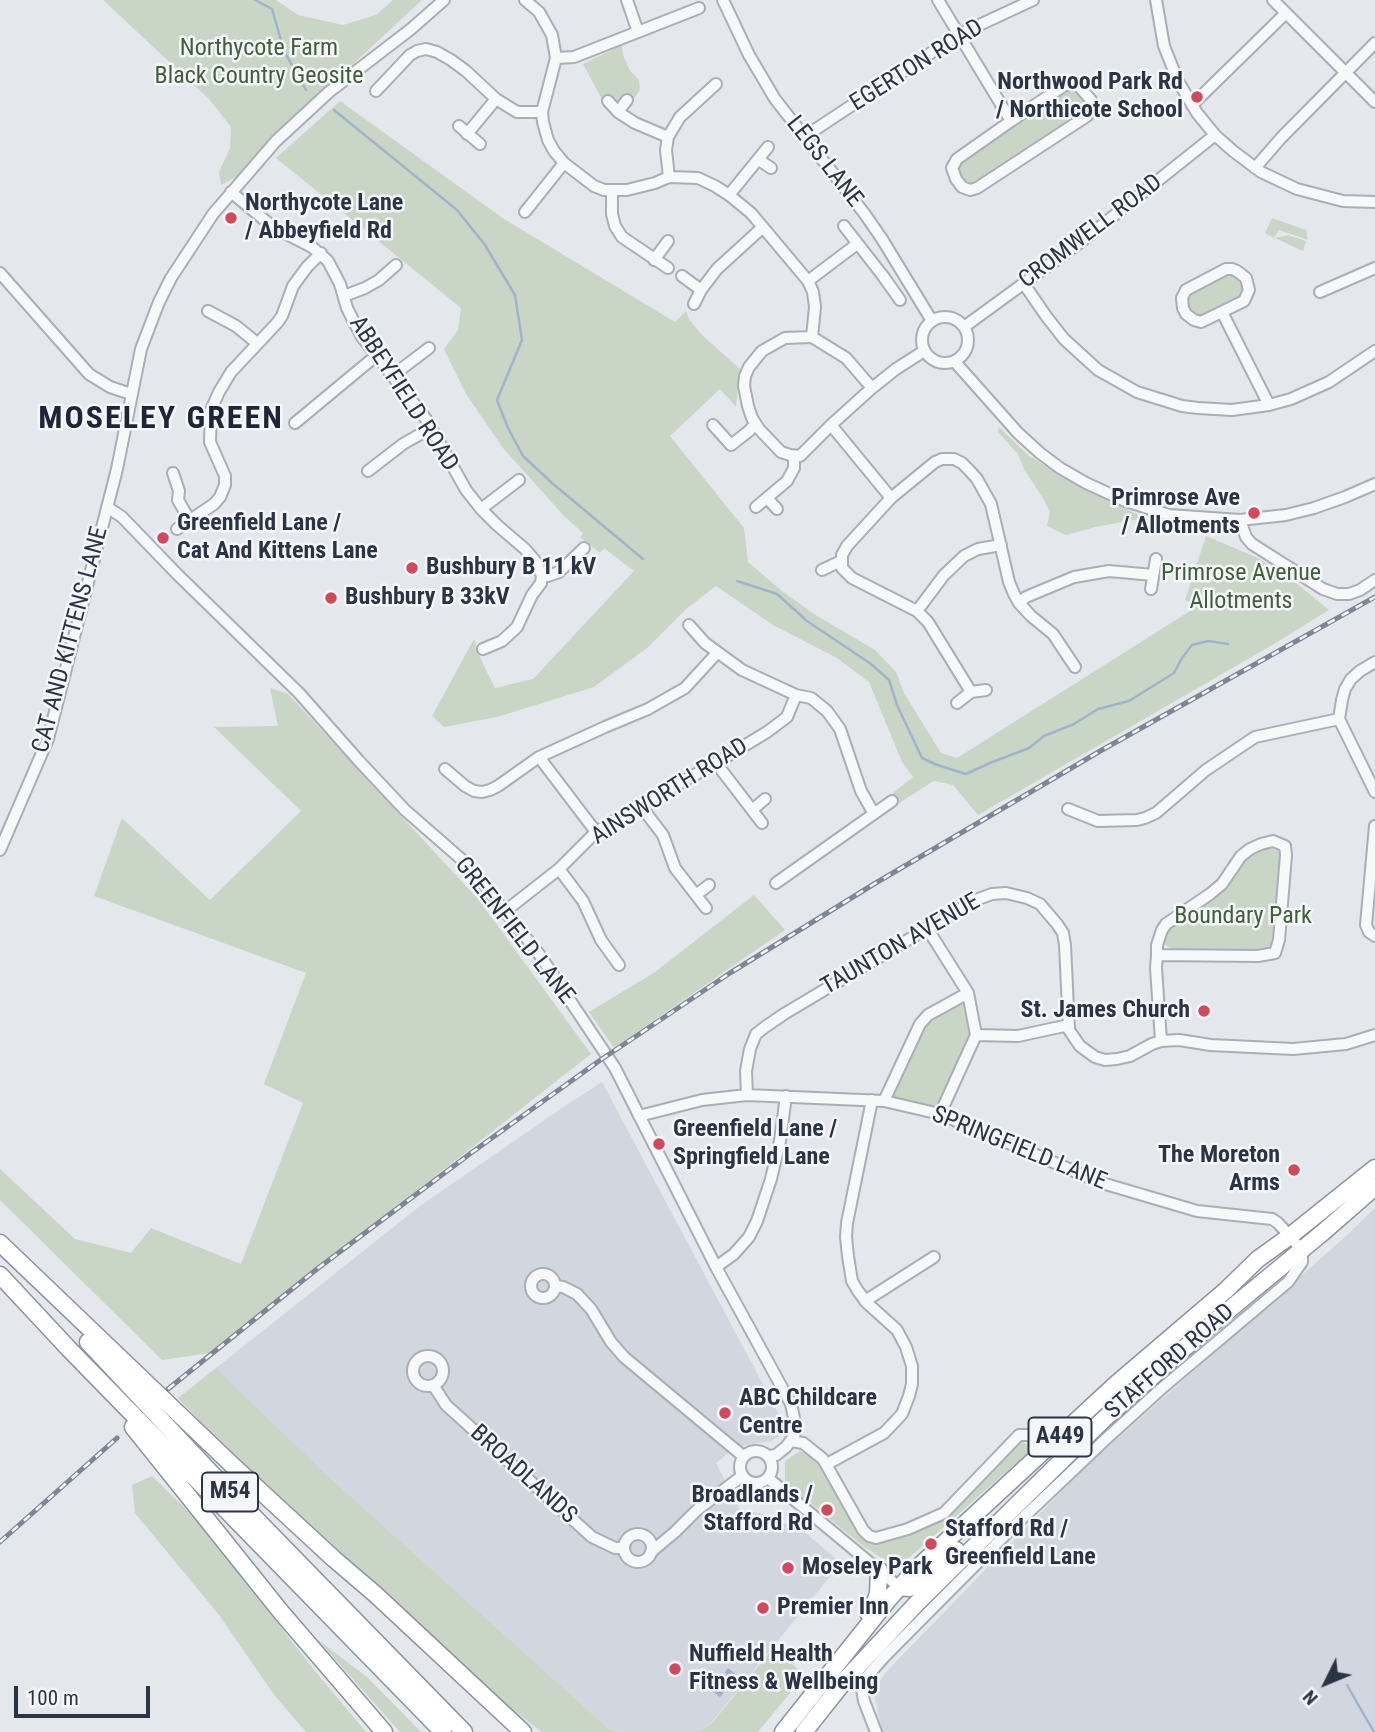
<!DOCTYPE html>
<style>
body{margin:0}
#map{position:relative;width:1375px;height:1732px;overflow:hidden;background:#e4e7ec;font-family:"Roboto Condensed",sans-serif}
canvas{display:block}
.north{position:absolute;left:1291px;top:1648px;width:70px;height:70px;-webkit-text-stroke:5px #f4f6f9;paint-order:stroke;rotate:227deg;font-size:19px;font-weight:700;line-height:28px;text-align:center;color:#2b3445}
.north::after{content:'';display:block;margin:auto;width:24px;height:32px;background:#2b3445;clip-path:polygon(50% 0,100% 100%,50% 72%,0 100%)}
.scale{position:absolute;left:14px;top:1686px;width:136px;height:32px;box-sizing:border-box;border:4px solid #2b3445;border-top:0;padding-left:9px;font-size:21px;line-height:24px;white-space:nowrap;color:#2b3445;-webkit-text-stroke:5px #f4f6f9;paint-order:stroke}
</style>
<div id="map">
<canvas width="1375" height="1732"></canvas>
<div class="north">N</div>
<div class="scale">100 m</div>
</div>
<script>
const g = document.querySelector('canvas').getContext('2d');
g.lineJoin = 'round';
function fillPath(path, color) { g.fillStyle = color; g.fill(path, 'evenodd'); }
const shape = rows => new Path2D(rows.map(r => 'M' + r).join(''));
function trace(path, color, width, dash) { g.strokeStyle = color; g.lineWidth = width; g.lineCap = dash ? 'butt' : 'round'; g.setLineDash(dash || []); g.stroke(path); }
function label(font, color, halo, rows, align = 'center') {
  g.font = font + ' "Roboto Condensed",sans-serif'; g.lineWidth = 5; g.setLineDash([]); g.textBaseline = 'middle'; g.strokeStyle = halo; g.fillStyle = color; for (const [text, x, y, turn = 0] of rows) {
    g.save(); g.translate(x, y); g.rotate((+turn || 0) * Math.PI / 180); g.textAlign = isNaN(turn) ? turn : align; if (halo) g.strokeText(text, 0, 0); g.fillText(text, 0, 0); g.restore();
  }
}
fillPath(shape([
 [602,1082,783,1422,781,1435,771,1441,736,1447,716,1463,741,1512,752,1512,768,1515,778,1525,793,1522,841,1563,711,1723,698,1732,619,1732,608,1728,327,1475,216,1368,420,1206,562,1108],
 [1375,1208,1375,1732,882,1732,873,1689,889,1669,1082,1470,1346,1236]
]), '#d2d6de');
fillPath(shape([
 [103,0,276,0,298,15,343,25,376,15,393,0,422,0,350,67,297,113,264,146,245,172,221,185,219,172,230,148,231,127,209,99],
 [622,45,623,55,630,71,639,80,640,90,630,104,624,99,616,102,609,95,603,101,583,64],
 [1068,89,1076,91,1083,96,1086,107,1081,114,974,185,966,184,960,179,957,171,959,165],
 [340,101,504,219,675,322,686,311,689,319,702,335,740,369,736,407,720,389,670,436,744,528,748,562,782,591,814,614,875,650,896,672,904,693,941,753,957,758,1198,606,1185,600,1206,536,1258,558,1290,578,1329,610,1274,644,978,815,953,785,934,781,899,803,893,793,913,777,902,762,869,682,837,658,773,625,716,586,686,609,647,648,594,687,497,717,444,727,432,716,474,639,482,662,495,688,533,679,634,571,604,548,600,553,580,537,583,533,564,516,503,448,466,394,444,349,458,330,461,308,276,158],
 [1272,218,1306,230,1308,240,1279,230,1274,238,1265,233],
 [1288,235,1306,241,1303,251,1275,238],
 [1230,272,1241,279,1244,286,1241,294,1236,299,1218,310,1198,317,1190,314,1185,298,1194,288],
 [999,427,1028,455,1069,481,1145,518,1095,527,1066,535,1047,526,1050,512,1044,500,1024,469,1018,454,998,432],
 [270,688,288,694,478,899,591,1054,210,1353,162,1360,0,1200,0,1169,75,1239,131,1253,151,1228,241,1264,303,1103,264,1084,306,973,94,896,122,818,210,900,301,811,214,727,278,726],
 [1269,848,1280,852,1274,941,1271,949,1260,951,1173,949,1163,944,1164,935,1169,926,1222,891,1233,877,1242,861,1254,851],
 [754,895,785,930,614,1048,589,1012,655,972],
 [965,997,973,1035,939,1107,887,1096,929,1018],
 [216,1368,327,1475,608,1728,618,1732,542,1732,482,1686,231,1454,178,1398],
 [1015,1442,1023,1442,1033,1448,902,1564,886,1561,863,1546,785,1482,785,1461,800,1451,825,1465,862,1539,872,1544,940,1519],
 [152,1476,197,1520,315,1671,366,1732,306,1732,275,1696,219,1615,135,1513,132,1485],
 [317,1639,367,1677,421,1732,400,1732],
 [775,1646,804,1676,758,1732,698,1732,712,1723]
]), '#c9d6c5');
fillPath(shape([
 [728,1668,738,1676,720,1697,712,1691,726,1674,725,1672]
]), '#9fb4cc');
trace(shape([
 [255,0,272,9,284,51,306,90],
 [334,110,457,210,485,245,515,295,522,340,497,400,508,428,523,456,552,483,643,559],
 [737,581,777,594,807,621,871,664,889,680,897,705,922,758,937,765,966,774,990,763,1029,748,1044,736,1074,724,1098,709,1129,701,1174,673,1182,658,1192,645,1208,641,1228,644],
 [1347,1685,1374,1732]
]), '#9fb4cc', 2.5);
const minor = shape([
 [525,0,539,12,552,35,556,58,542,112,543,122,548,140,554,151,564,163,594,186,604,190,627,190,655,183,669,177,698,178,715,186,729,195,751,213,808,281,813,292,815,307,812,337],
 [627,0,638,32],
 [723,0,749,55,775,99,864,213,882,239,932,321],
 [938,0,1011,121],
 [1156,0,1164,46,1178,81,1197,113,1215,135,1233,151,1261,172,1297,189,1343,201,1375,202],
 [1273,0,1375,102],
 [556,58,574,57,699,8],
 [1077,84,1091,100,1091,109,1087,116,977,188,970,190,962,187,956,179,952,168,957,159,1011,121,1065,85,1077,84],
 [376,91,410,55,417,51,426,49,437,52,451,60,466,71,496,99,517,112,542,112],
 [608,101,618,112,635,123,668,137],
 [1192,105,1286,13],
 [618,112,627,100],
 [459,126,480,144],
 [467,134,496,99],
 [804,137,958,35,1033,0],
 [759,160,771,168],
 [1255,168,1281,138,1375,43],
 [669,177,666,150,668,137,680,117,716,84],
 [612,191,612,214,615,226,622,237,668,268],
 [231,192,273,227,312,247,328,261,340,284,347,308,355,324,362,337,426,419,466,490,481,509,497,525,525,549,536,562,542,576,541,583,532,595,517,627,502,641,483,649],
 [729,195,768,147],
 [525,212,564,163],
 [844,226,883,276,900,300],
 [654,260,668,241],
 [1226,269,1232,269,1237,271,1246,278,1249,290,1244,301,1201,322,1194,320,1186,314,1183,308,1182,298,1186,290,1226,269],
 [0,273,89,374,110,387,131,394],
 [682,276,701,290],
 [808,281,857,244],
 [1024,284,1046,316,1064,339,1098,370,1137,392,1182,406,1198,408,1232,410,1269,405,1291,399,1329,382,1375,351],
 [1320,292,1375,268],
 [344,296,365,288,379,280,396,265],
 [694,304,701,290,717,269,763,227],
 [208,311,236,326,257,343],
 [1222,312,1269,405],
 '922 340a23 23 0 1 1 46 0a23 23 0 1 1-46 0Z',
 [964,327,1086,238,1215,135],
 [955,362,1018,433,1040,453,1060,468,1086,483,1123,500,1169,515,1240,520,1286,515,1314,508,1345,497,1375,484],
 [392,376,429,348],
 [872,388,846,358,812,337,785,338,762,351,749,367,745,376,744,386,748,406,752,418,759,429,781,452,790,455,800,456,831,425,872,388,896,369,924,351],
 [194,417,210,419],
 [295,423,377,355],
 [713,425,731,445,749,431,755,424],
 [831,425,891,498,935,462,942,459,954,459,962,463,969,470,977,479,991,504,1009,582,1014,594,1019,603,1031,616,1053,634,1075,667],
 [368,471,403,444,431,428],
 [173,473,179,491,178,500,189,519],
 [767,498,777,509],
 [891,498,847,546,842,555,842,568,852,578,917,611,928,622,971,692],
 [107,507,122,517,177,574,299,693,359,761,405,810,468,865,539,954,615,1068,716,1267,791,1404,796,1427,794,1436,786,1447,776,1455,769,1456],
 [756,507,787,481,794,468,794,456],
 [481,509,519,480],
 [1240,520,1246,537,1252,544,1323,589,1337,594,1349,594,1360,590,1375,580],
 [177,529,214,504,220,497,225,485,225,476,210,442,211,410,219,392,231,372,277,323,282,316,293,286,307,267,321,253],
 [822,570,841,561],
 [542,576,548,576,559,572,584,548],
 [1151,589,1156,559],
 [1019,603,1026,597,1074,577,1109,571,1153,575],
 [917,611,944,575,964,556,978,549,1001,545],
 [689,625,705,643,742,670,796,695,811,698,827,711,840,729,861,791,874,814],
 [1375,662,1360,671,1351,679,1345,689,1342,700,1339,719,1375,792],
 [957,703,971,692,986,690],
 [539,757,596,832],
 [716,763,762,823],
 [445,769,465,786,474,791,482,792,490,790,498,786,539,757,605,727,648,709,685,688,717,653],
 [640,805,663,835,675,868,706,908],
 [1068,809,1098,821,1137,820,1145,818,1156,813,1206,770,1255,737,1339,719],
 [752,810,765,799],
 [1375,826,1366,925,1369,932,1375,936],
 [0,850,48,739,117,469,141,349,159,302,171,278,213,214,276,141,329,92,411,29,444,0],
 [559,869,583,901,601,940,619,965],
 [776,883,892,801],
 [696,895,709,885],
 [504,912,559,869,596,832,640,805,716,763,767,732,787,717,796,695],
 [927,928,968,993,976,1035,940,1114],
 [1157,955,1258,956,1275,953,1279,940,1286,855,1285,846,1273,841,1261,844,1250,849,1241,856,1222,884,1210,894,1166,924,1162,930,1157,945,1157,955,1156,968,1161,1041],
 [976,1035,1018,1036,1069,1025],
 [747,1095,746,1071,750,1049,756,1034,765,1027,784,1014,973,901,992,894,1006,893,1027,898,1040,904,1057,924,1063,933,1065,945,1069,1030,1080,1046,1095,1057,1105,1060,1117,1059,1130,1056,1152,1044,1161,1041,1179,1040,1211,1045,1293,1049,1346,1044,1375,1035],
 [884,1101,920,1024,928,1015,968,993],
 [639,1116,702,1100,747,1095,884,1101,940,1114,1102,1183,1197,1211,1272,1219,1278,1223,1302,1250,1302,1262,1288,1282,1161,1389,1107,1438,1010,1530,885,1656,861,1683,864,1701,876,1732],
 [716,1267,734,1254,749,1237,757,1221,771,1179,780,1141,786,1096],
 '531 1286a12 12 0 1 1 24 0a12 12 0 1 1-24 0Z',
 [556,1286,563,1287,577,1294,591,1309,611,1342,624,1357,743,1456],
 [865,1301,934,1257],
 '413 1371a15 15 0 1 1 30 0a15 15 0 1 1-30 0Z',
 [433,1385,446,1405,592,1537,615,1548,624,1548],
 [791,1441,803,1443,823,1459,863,1530,869,1536,876,1538,908,1529,944,1513,1019,1435,1028,1435,1050,1446],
 '740 1467a16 16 0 1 1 32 0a16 16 0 1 1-32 0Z',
 [827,1464,884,1433,902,1414,909,1396,912,1384,912,1366,906,1347,897,1330,867,1303,858,1291,852,1281,848,1256,846,1237,847,1223,872,1100],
 [768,1478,899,1587],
 '624 1548a14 14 0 1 1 28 0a14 14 0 1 1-28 0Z',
 [651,1552,675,1532,697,1510,742,1476]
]);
const highway = shape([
 [0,1243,229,1462,334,1559,375,1594,523,1732],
 [0,1275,69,1349,443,1732],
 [88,1342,211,1473,464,1732],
 [133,1427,281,1612,384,1732],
 [899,1587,909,1588,921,1582,956,1550],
 [868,1613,874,1604,878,1594,879,1570],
 [783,1732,888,1600,916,1569,1116,1384,1225,1291,1258,1259,1290,1236,1375,1168],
 [804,1732,846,1679,918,1602,1104,1419,1213,1323,1321,1234,1375,1187]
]);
trace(minor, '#a9aeb7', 14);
trace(highway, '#8b94a3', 19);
trace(minor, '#f7f8fa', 10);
trace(highway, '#fff', 16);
const rail = shape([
 [168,1389,317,1269,471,1153,599,1061,730,973,874,884,1102,750,1375,597],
 [0,1542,117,1438]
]);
trace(rail, '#7d8696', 5);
trace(rail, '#f4f6f9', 2.5, [8]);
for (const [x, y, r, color] of [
 [1197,97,7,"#d1495b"],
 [231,218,7,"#d1495b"],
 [1254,513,7,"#d1495b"],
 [163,538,7,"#d1495b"],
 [412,568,7,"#d1495b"],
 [331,598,7,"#d1495b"],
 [1204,1011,7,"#d1495b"],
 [659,1144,7,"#d1495b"],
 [1294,1170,7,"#d1495b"],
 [725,1413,7,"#d1495b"],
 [827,1510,7,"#d1495b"],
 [931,1544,7,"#d1495b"],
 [788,1568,7,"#d1495b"],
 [763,1608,7,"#d1495b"],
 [675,1669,7,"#d1495b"]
]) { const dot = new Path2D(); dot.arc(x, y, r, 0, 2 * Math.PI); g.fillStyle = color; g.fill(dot); trace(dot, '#f4f6f9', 2.5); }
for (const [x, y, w] of [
 [1060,1437,63],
 [230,1492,56]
]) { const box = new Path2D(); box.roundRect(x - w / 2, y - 19.5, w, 39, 5); g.fillStyle = '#f4f6f9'; g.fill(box); trace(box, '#2b3445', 2); }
label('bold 23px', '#2b3445', null, [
 ["A449",1060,1437],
 ["M54",230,1492]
]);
label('24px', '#3f6138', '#f4f6f9', [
 ["Northycote Farm",259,49],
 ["Black Country Geosite",259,77],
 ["Primrose Avenue",1241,574],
 ["Allotments",1241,602],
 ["Boundary Park",1243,917]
]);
label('24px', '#2b3445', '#f4f6f9', [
 ["EGERTON ROAD",917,66,-32],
 ["LEGS LANE",824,162,52],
 ["CROMWELL ROAD",1091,232,-37],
 ["ABBEYFIELD ROAD",403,394,57],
 ["CAT AND KITTENS LANE",71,640,-75],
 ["AINSWORTH ROAD",670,792,-32],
 ["GREENFIELD LANE",514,931,52],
 ["TAUNTON AVENUE",901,945,-30],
 ["SPRINGFIELD LANE",1019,1149,22],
 ["STAFFORD ROAD",1170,1362,-41],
 ["BROADLANDS",523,1475,42]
]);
label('bold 24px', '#2b3445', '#f4f6f9', [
 ["Northwood Park Rd",1183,83,"right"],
 ["/ Northicote School",1183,111,"right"],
 ["Northycote Lane",245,204],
 ["/ Abbeyfield Rd",245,232],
 ["Primrose Ave",1240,499,"right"],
 ["/ Allotments",1240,527,"right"],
 ["Greenfield Lane /",177,524],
 ["Cat And Kittens Lane",177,552],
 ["Bushbury B 11 kV",426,568],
 ["Bushbury B 33kV",345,598],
 ["St. James Church",1190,1011,"right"],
 ["Greenfield Lane /",673,1130],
 ["Springfield Lane",673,1158],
 ["The Moreton",1280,1156,"right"],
 ["Arms",1280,1184,"right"],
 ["ABC Childcare",739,1399],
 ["Centre",739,1427],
 ["Broadlands /",813,1496,"right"],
 ["Stafford Rd",813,1524,"right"],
 ["Stafford Rd /",945,1530],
 ["Greenfield Lane",945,1558],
 ["Moseley Park",802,1568],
 ["Premier Inn",777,1608],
 ["Nuffield Health",689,1655],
 ["Fitness & Wellbeing",689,1683]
], 'left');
g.letterSpacing = '2px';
label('bold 32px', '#1d2536', '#f4f6f9', [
 ["MOSELEY GREEN",161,420]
]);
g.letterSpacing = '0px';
</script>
